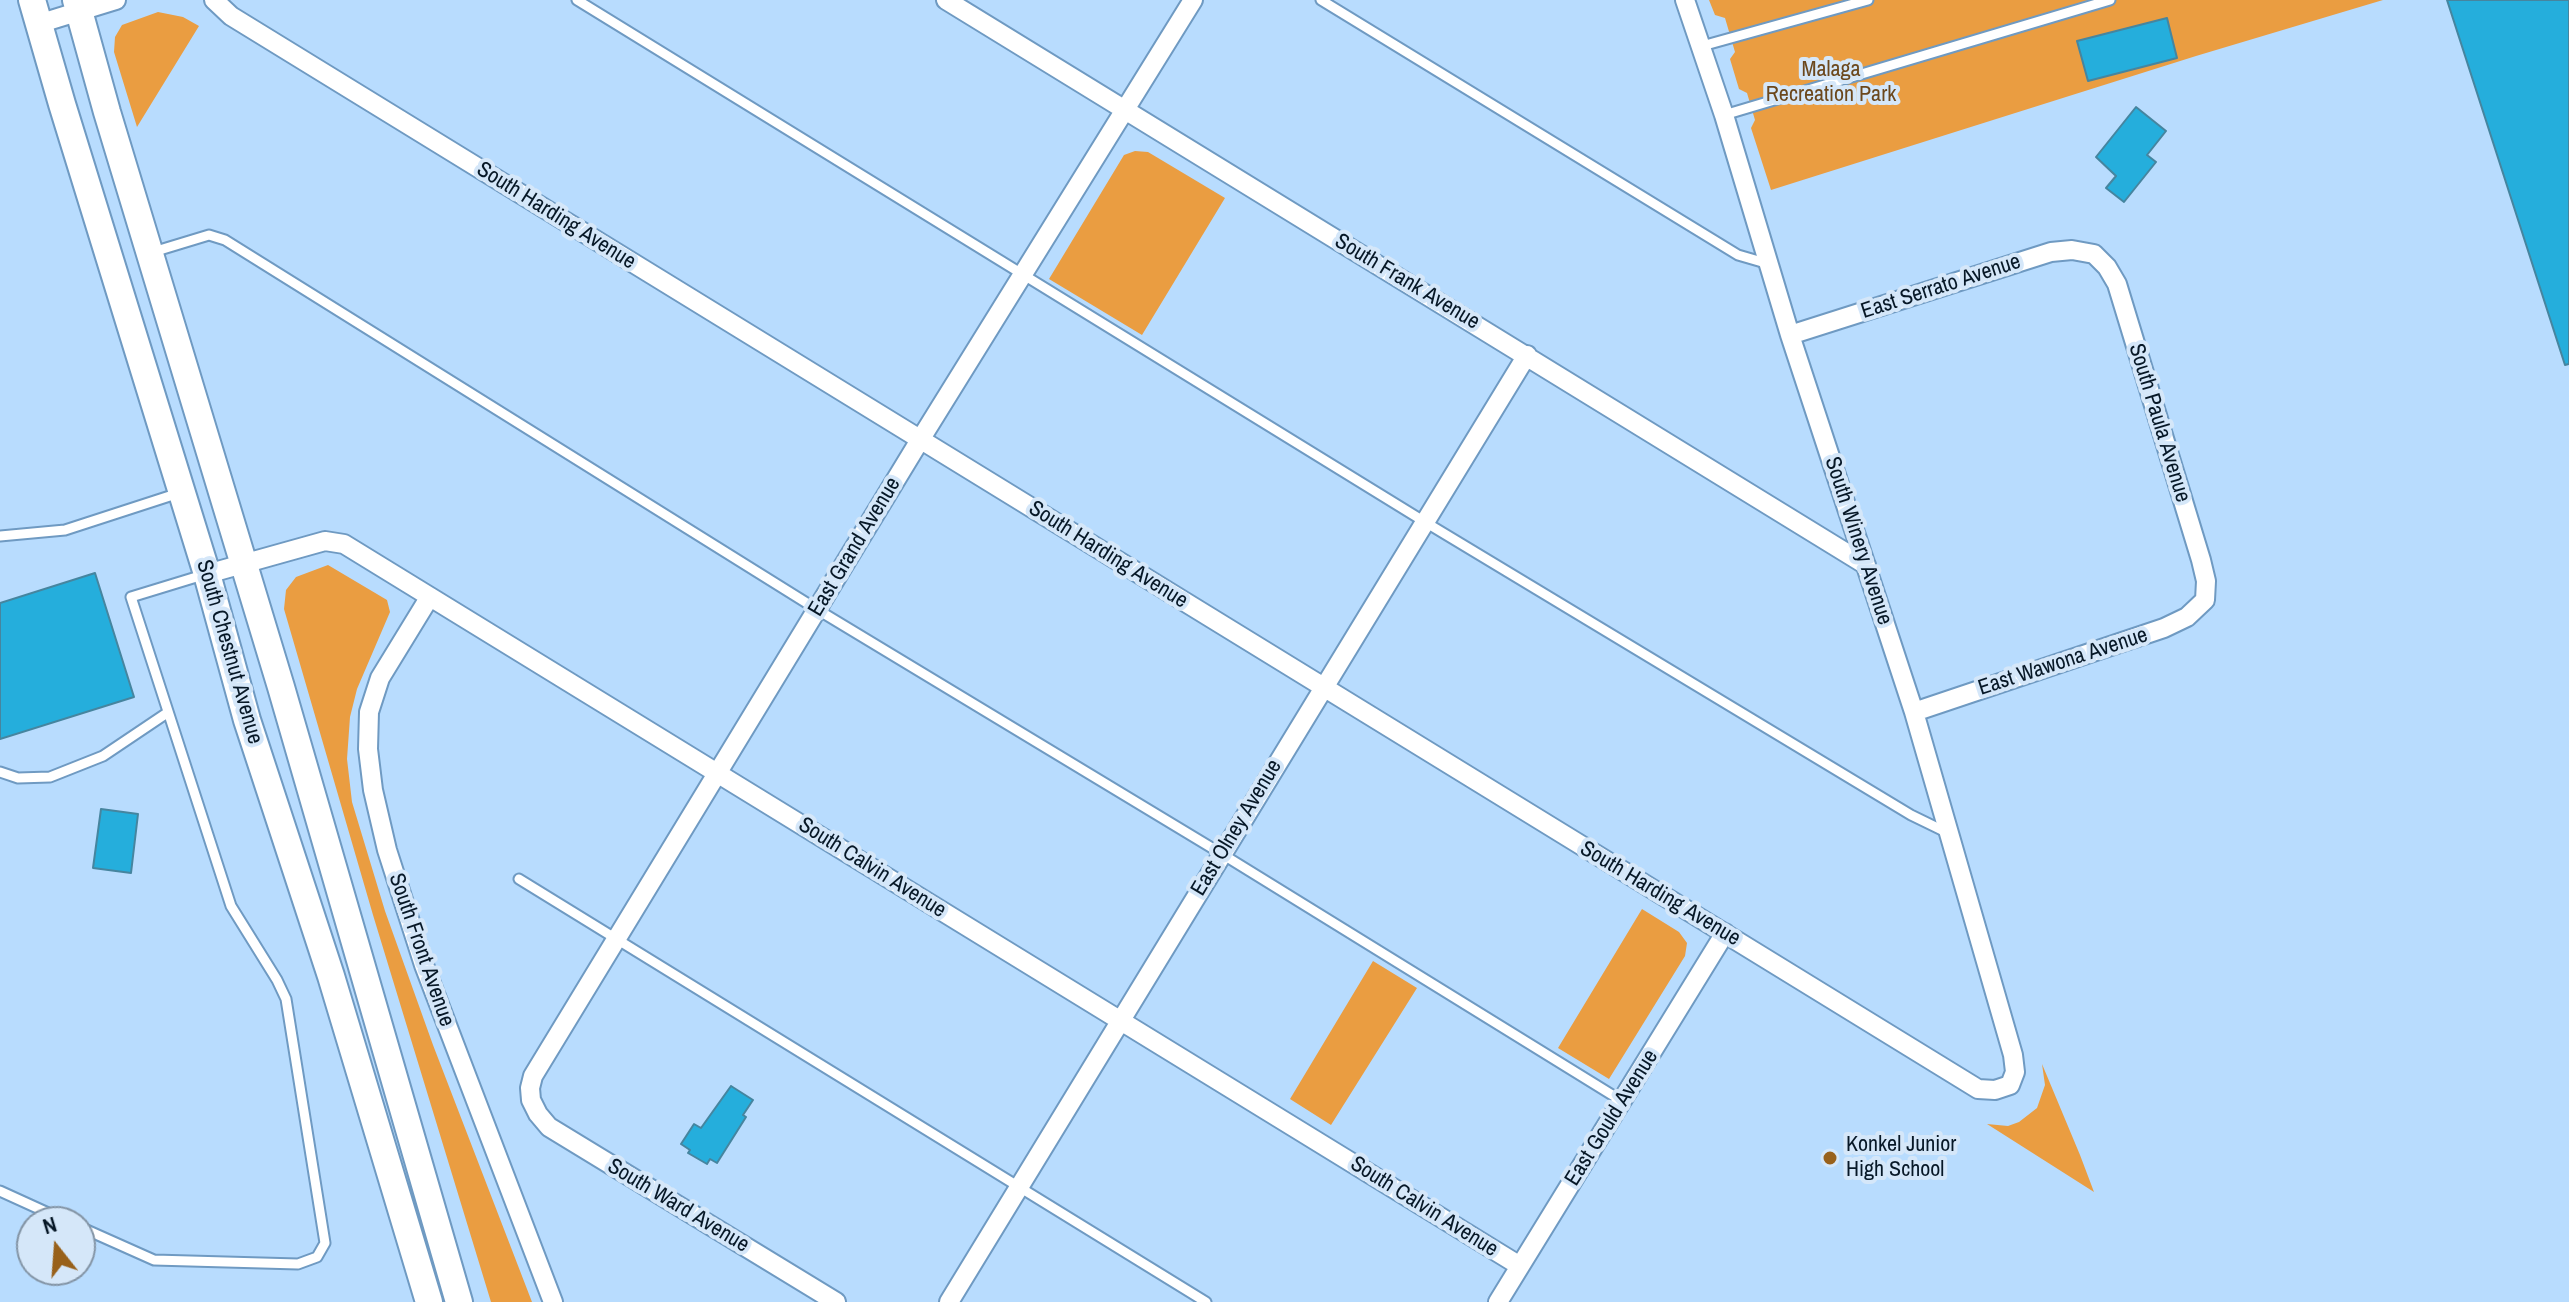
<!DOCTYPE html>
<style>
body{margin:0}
#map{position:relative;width:2569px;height:1302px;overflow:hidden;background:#b8dcfe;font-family:"Archivo Narrow",sans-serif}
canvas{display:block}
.north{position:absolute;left:16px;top:1206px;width:80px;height:80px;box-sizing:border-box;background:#d5e7f9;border:2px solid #8394a5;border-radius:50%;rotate:343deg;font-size:22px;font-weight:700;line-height:32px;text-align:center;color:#071827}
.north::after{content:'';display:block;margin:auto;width:28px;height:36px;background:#98611b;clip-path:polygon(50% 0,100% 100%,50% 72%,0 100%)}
</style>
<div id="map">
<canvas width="2569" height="1302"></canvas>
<div class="north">N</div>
</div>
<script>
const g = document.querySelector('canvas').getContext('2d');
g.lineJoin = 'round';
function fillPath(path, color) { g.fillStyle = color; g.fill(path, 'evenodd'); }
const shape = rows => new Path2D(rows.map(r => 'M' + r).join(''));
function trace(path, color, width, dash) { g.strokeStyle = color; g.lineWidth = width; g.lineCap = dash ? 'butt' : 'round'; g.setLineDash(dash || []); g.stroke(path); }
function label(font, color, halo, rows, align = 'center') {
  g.font = font + ' "Archivo Narrow",sans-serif'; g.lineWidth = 8; g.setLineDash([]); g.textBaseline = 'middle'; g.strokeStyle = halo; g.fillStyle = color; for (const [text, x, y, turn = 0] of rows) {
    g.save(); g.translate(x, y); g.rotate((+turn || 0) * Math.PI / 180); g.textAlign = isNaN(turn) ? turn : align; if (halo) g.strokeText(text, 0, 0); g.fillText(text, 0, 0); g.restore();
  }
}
fillPath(shape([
 [1709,0,2383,0,2196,56,1771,190,1751,128,1755,120,1747,93,1739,89,1730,59,1735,52,1725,18,1715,15],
 [158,12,183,17,199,26,137,127,114,52,115,37,122,25],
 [1135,151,1148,152,1225,198,1142,335,1049,279,1124,155],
 [328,565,387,600,390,612,357,689,350,717,347,759,352,802,385,911,433,1045,532,1302,491,1302,373,915,284,609,286,590,296,577],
 [1642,909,1679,932,1687,943,1685,956,1609,1079,1558,1048],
 [1373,961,1417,988,1331,1125,1290,1099],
 [2042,1064,2080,1155,2094,1192,1987,1124,2008,1126,2019,1122,2037,1108,2045,1085]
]), '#ea9d41');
const building = shape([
 [2447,0,2569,0,2569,364,2565,365,2447,0],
 [2167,18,2177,58,2088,81,2077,41,2167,18],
 [2136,107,2166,131,2147,155,2156,162,2124,202,2106,188,2116,176,2096,157,2136,107],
 [95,573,134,697,0,739,0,603,95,573],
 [101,809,138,814,131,873,93,868,101,809],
 [731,1086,753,1100,743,1115,746,1117,717,1163,710,1159,707,1164,688,1153,690,1150,681,1144,694,1124,701,1128,731,1086]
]);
fillPath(building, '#25aedc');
trace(building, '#46859f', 2);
const lane = shape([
 [577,0,1425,522,1911,815,1948,833],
 [1321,0,1738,255,1769,264],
 [1702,46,1868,0],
 [1724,115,2110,0],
 [153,252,209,235,225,240,818,610,1222,854,1622,1101],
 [0,536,65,530,179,493],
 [0,772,18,778,50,777,103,756,167,713],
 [519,879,1206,1302],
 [0,1191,68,1222],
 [80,1227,154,1260,298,1264,317,1257,325,1243,286,999,277,980,231,906,131,597,203,575]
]);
const street = shape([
 [214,0,231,16,1978,1089,1995,1090,2010,1085,2015,1072,2013,1055,1914,712,1790,335,1724,115,1685,0],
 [946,0,1866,565],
 [38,24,116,0],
 [1790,335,2051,252,2072,250,2094,254,2107,267,2117,284,2201,560,2206,581,2205,600,2187,617,2164,628,1914,712],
 [207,574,325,541,344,544,1520,1266],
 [429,598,380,678,369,712,368,749,373,790,387,850,424,965,553,1302],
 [836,1302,549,1127,538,1114,531,1100,530,1088,533,1076,920,440,1193,0],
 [949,1302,1527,355],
 [1498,1302,1725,933]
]);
const secondary = shape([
 [32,0,62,104,207,574,247,720,331,976,429,1302],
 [76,0,107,112,281,687,459,1302]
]);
trace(lane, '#6f9ac2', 13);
trace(street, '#6f9ac2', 22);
trace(secondary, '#6f9ac2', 30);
trace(lane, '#fff', 9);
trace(street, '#fff', 18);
trace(secondary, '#fff', 26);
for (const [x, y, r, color] of [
 [1830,1158,8,"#98611b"]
]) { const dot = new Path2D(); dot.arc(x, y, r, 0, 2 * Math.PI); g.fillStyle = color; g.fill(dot); trace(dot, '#d5e7f9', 3); }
label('22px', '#6b471c', '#d5e7f9', [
 ["Malaga",1831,70],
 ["Recreation Park",1831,95]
]);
label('22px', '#071827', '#d5e7f9', [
 ["South Harding Avenue",556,216,32],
 ["South Frank Avenue",1407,282,31],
 ["East Serrato Avenue",1941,287,-18],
 ["South Paula Avenue",2159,423,73],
 ["South Winery Avenue",1858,541,72],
 ["East Grand Avenue",855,547,-59],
 ["South Harding Avenue",1108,555,32],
 ["South Chestnut Avenue",229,652,74],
 ["East Wawona Avenue",2063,662,-18],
 ["East Olney Avenue",1237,828,-59],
 ["South Calvin Avenue",872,868,32],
 ["South Harding Avenue",1660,894,31],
 ["South Front Avenue",421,950,71],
 ["East Gould Avenue",1612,1118,-58],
 ["South Ward Avenue",678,1206,31],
 ["South Calvin Avenue",1424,1207,32]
]);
label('22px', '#071827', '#d5e7f9', [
 ["Konkel Junior",1846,1145],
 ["High School",1846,1170]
], 'left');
</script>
